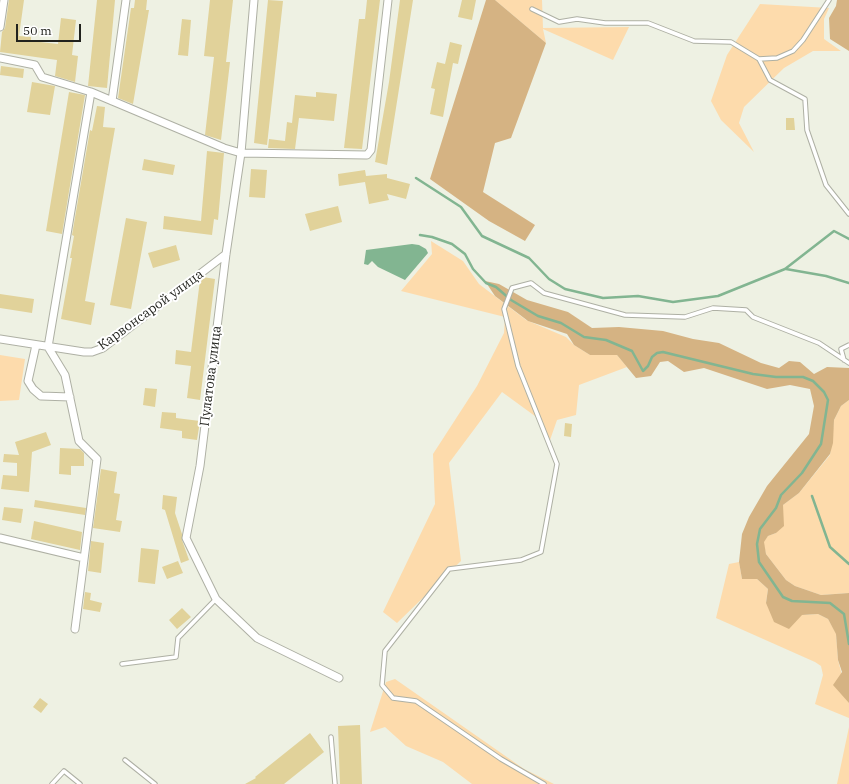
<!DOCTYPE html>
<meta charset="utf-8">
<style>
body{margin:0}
#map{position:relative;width:849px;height:784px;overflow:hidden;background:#eef1e3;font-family:"IBM Plex Serif",serif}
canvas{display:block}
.scale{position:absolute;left:16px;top:24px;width:65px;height:18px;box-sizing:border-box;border:2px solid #21221d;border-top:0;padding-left:5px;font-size:12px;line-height:14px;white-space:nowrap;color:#21221d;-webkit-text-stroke:3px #fff;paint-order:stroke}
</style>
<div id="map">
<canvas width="849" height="784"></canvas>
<div class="scale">50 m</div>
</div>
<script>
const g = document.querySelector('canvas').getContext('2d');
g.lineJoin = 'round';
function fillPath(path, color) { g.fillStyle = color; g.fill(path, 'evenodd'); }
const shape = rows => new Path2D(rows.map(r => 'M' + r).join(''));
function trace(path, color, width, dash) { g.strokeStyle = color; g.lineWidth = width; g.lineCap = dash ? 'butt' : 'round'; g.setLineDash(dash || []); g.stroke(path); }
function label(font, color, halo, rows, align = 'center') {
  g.font = font + ' "IBM Plex Serif",serif'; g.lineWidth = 4; g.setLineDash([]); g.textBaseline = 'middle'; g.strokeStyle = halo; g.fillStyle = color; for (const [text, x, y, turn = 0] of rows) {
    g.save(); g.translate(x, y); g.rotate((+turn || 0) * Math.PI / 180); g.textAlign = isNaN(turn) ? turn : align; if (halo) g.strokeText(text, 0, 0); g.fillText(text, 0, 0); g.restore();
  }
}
fillPath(shape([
 [495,0,542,0,543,28,629,27,613,60,543,29,546,43],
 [760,4,829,8,824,19,824,39,841,51,813,51,784,68,744,107,739,123,754,152,721,120,711,101,727,55],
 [431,241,463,261,479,284,526,320,566,337,574,345,590,355,617,355,627,367,579,385,576,415,557,420,550,440,539,419,502,392,449,463,461,561,397,623,383,612,435,504,433,454,477,386,504,333,505,317,401,291,432,254],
 [0,355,25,359,19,400,0,401],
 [849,400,849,593,821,595,795,586,786,580,766,554,763,542,768,536,776,533,783,505,799,493,830,455,834,420,841,406],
 [739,562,742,579,757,579,768,589,766,603,802,615,818,614,828,619,836,633,838,660,849,703,849,718,815,704,823,675,821,666,815,662,716,618,729,564],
 [395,679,524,769,554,784,472,784,443,762,406,746,385,727,370,732,386,682],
 [849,727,849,784,837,784]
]), '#fddbac');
fillPath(shape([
 [486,0,495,0,546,43,511,138,495,143,483,192,535,225,525,241,489,221,430,179],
 [837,0,849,0,849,51,830,39,829,18,836,6],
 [485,281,499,284,527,300,568,312,592,328,619,327,663,331,693,339,719,343,761,363,779,368,789,361,800,362,814,374,827,367,849,368,849,400,841,406,834,420,833,443,830,454,799,493,783,505,784,526,776,533,768,536,764,542,766,554,786,580,795,586,821,595,849,593,849,703,833,685,842,672,838,660,836,634,828,619,818,614,802,615,789,629,774,622,766,603,768,589,757,579,742,579,739,562,742,534,749,517,767,486,809,434,814,406,810,389,790,385,767,389,704,368,684,372,668,361,660,362,651,376,636,378,617,355,590,355,574,345,567,334,528,321,495,296]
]), '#d5b383');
fillPath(shape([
 [412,244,419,245,426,249,428,253,405,280,378,267,372,261,368,265,364,264,366,250]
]), '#82b591');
trace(shape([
 [416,178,461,207,482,236,529,258,549,279,565,289,603,298,638,296,673,302,718,296,785,269,834,231,849,239],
 [420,235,432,237,452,244,465,254,473,269,486,283,496,287,511,300,538,316,561,323,584,337,606,340,632,351,643,371,648,366,652,357,657,353,663,352,753,374,776,377,803,377,813,381,824,392,828,400,821,444,802,473,781,495,776,508,760,529,757,544,759,562,783,597,792,601,830,603,844,614,849,644],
 [786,269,826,276,849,283],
 [812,496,830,547,849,564]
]), '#82b591', 2.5);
fillPath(shape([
 [9,0,24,0,19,36,31,37,31,41,58,44,61,18,76,20,72,55,78,56,75,82,55,76,57,60,0,52,2,32,5,28],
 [97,0,115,0,107,88,88,86],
 [135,0,147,0,146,10,149,10,133,104,118,98,131,8,134,8],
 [210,0,233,0,226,62,230,62,221,140,205,135,214,57,204,56],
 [268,0,283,1,267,145,254,143],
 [367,0,380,0,362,149,344,148,359,19,365,19],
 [400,0,413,0,387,165,375,162,389,82],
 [462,0,476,0,472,20,458,17],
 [182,19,191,20,188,56,178,55],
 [450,42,462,45,458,64,453,63,443,117,430,114,435,89,431,88,437,62,445,64],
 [1,66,24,69,23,78,0,75],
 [32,82,55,86,50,115,27,112],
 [69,92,85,95,62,234,46,231],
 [316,92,337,94,334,121,299,118,295,149,268,148,269,139,285,141,287,122,292,123,295,95,316,97],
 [97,106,105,107,103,127,115,128,85,301,95,303,91,325,61,319,72,258,70,258,74,236,72,235,90,130,92,131],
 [786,118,794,118,795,130,786,130],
 [207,151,224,153,218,220,214,219,212,235,163,229,164,216,201,221],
 [144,159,175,165,173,175,142,170],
 [251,169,267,170,265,198,249,197],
 [365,170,366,176,387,174,387,178,410,184,406,199,387,194,389,200,369,204,365,182,339,186,338,174],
 [338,206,342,222,310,231,305,214],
 [126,218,147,222,131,309,110,305],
 [176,245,180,260,153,268,148,253],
 [203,277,215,279,200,400,187,398,191,366,175,364,176,350,191,352,200,280],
 [0,294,34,299,32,313,0,308],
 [145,388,157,389,155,407,143,405],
 [162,412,176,413,176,418,200,421,197,440,182,438,182,431,160,428],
 [565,423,572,424,571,437,564,436],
 [46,432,51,445,32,452,29,492,1,489,3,475,17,476,17,463,3,462,4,454,19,455,15,442],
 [60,448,80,449,84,453,84,466,71,466,71,475,59,474],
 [101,469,117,472,114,493,120,494,116,520,122,521,120,532,93,528],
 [163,495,177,497,175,513,182,534,182,540,189,560,181,563,165,510,162,509],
 [35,500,86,508,85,515,34,507],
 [4,507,23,509,21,523,2,520],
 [34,521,82,532,80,550,31,539],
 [91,541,104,543,101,573,88,571],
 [141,548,159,550,155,584,138,582],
 [178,561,183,573,167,579,162,567],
 [85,592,91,593,90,600,102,603,100,612,83,609],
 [182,608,191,617,177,629,169,620],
 [40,698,48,704,41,713,33,707],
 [360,725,362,784,340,784,338,726],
 [310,733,324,752,284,784,245,784,256,778,255,777]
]), '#e1d29a');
const lane = shape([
 [532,9,559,22,577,19,605,23,648,23,694,41,731,42,759,59,770,80,805,99,807,130,826,185,849,214],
 [759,59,777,58,793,51,803,40,829,0],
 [844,360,841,349,849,345],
 [122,664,176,657,178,638,216,599],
 [331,737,335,784],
 [125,760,155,784],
 [52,784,64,771,80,784],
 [544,784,501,759,416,701,393,698,382,685,385,651,449,569,521,560,541,552,557,464,518,366,504,309,512,288,531,283,544,293,625,315,685,317,713,308,746,310,753,317,819,343,849,363]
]);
const street = shape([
 [254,0,241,153,226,254,200,466,186,538,216,599,257,638,339,678],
 [0,27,4,0],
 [0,58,35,65,42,77,91,92,224,148,241,153,367,155,371,150,388,0],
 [112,101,126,0],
 [0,339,84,352,92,352,103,348,226,254],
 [36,345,28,381,33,389,41,396,70,397],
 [0,538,84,558],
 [75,629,97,459,79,441,65,375,48,347,91,92]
]);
trace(lane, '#aeb0a4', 5.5);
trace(street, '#aeb0a4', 9);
trace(lane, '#fff', 3.5);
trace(street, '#fff', 7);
label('13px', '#21221d', '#fff', [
 ["Карвонсарой улица",151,310,-36],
 ["Пулатова улица",211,376,-83]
]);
</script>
